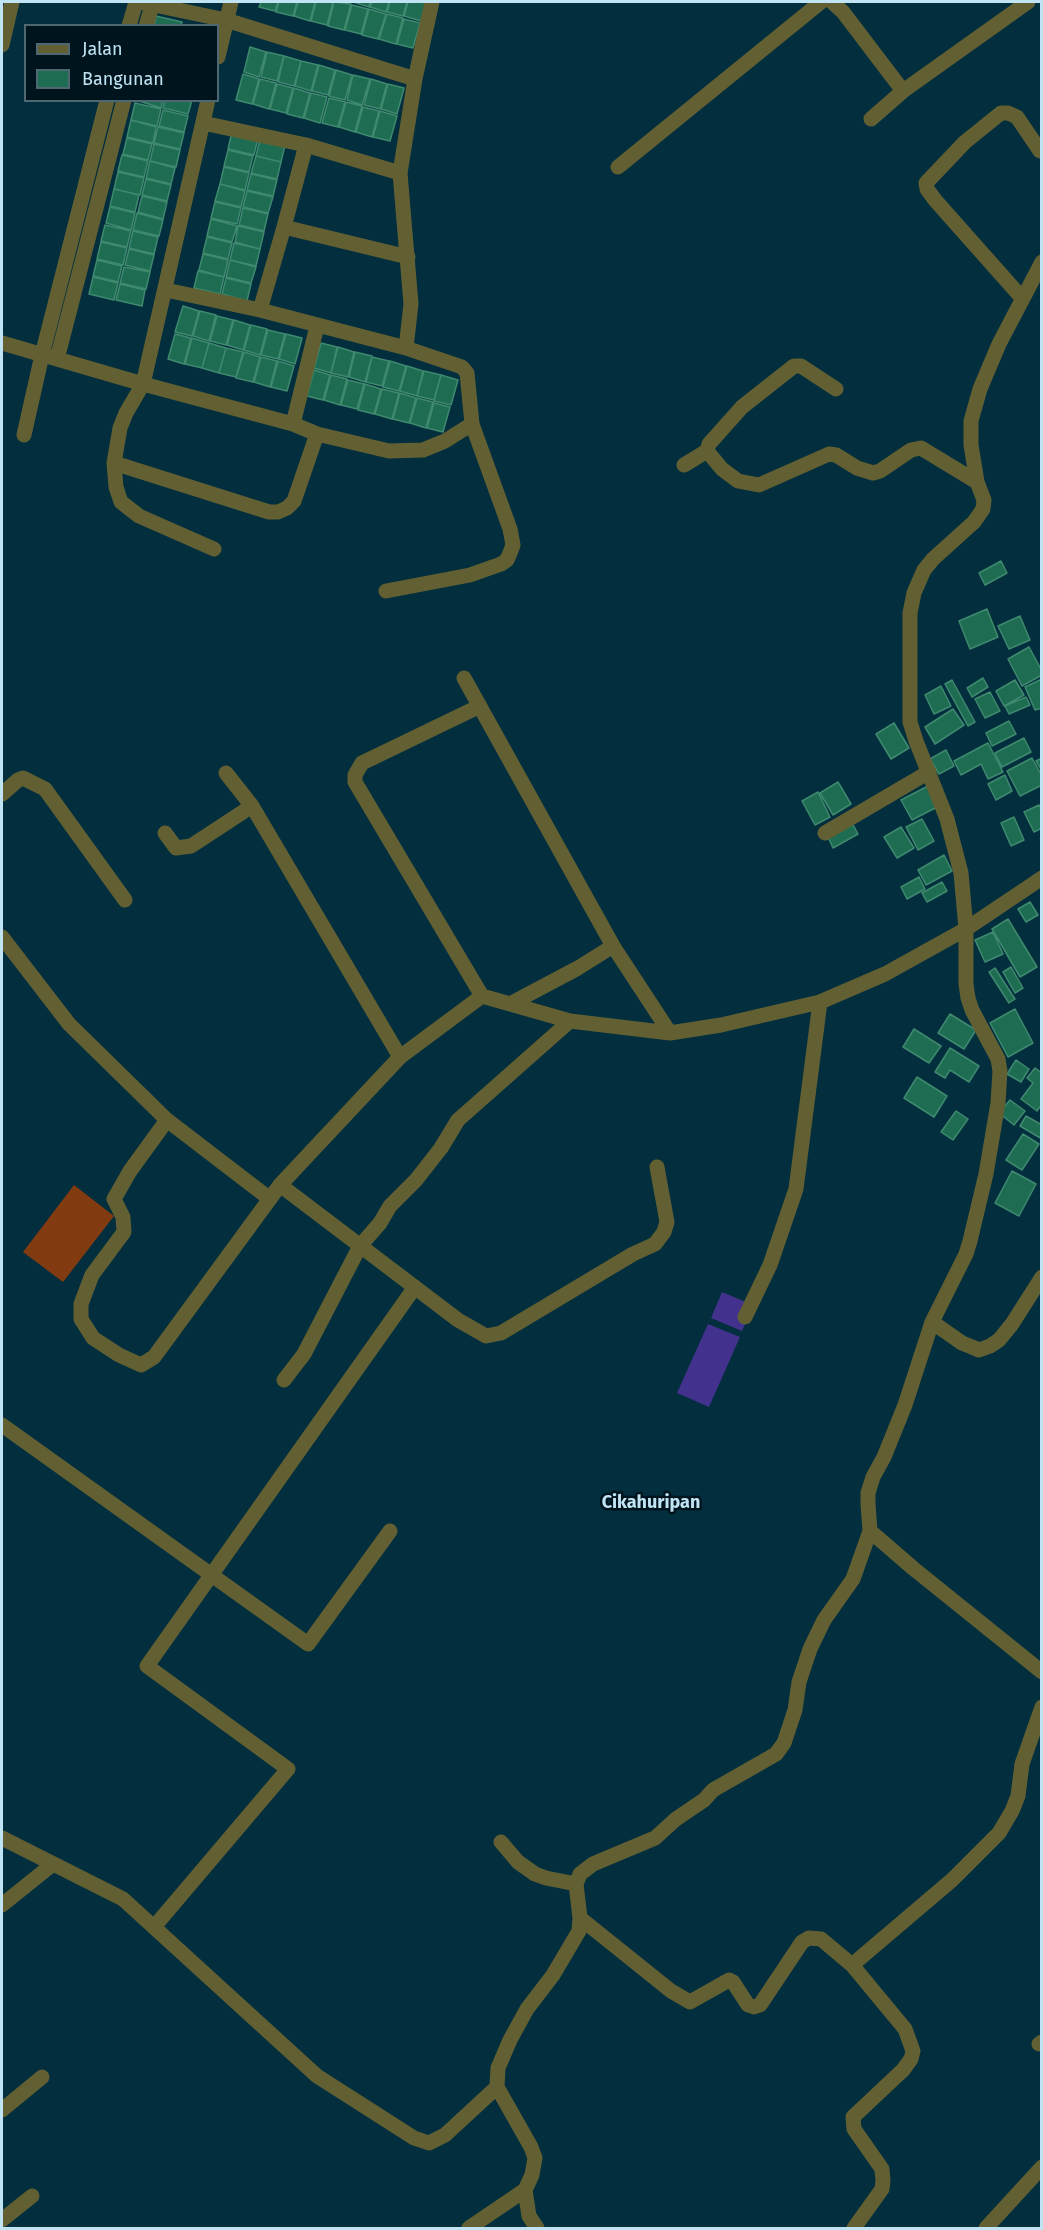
<!DOCTYPE html>
<style>
body{margin:0}
#map{position:relative;width:1043px;height:2230px;overflow:hidden;background:#022e3d;font-family:"Fira Sans",sans-serif}
canvas{display:block}
.frame{position:absolute;inset:0;border:3px solid #c0e4f4;pointer-events:none}
.legend{position:absolute;left:24px;top:24px;width:195px;height:78px;box-sizing:border-box;background:#00141d;border:2px solid #4d6773;margin:0;padding:8px 10px;list-style:none;font-size:18px;color:#c0e4f4}
.legend li{display:flex;align-items:center;gap:12px;height:30px}
.legend b{width:30px;border:2px solid #4d6773}
</style>
<div id="map">
<canvas width="1043" height="2230"></canvas>
<div class="frame"></div>
<ul class="legend">
<li><b style="height:8px;background:#626033"></b>Jalan</li>
<li><b style="height:16px;background:#1e6d53"></b>Bangunan</li>
</ul>
</div>
<script>
const g = document.querySelector('canvas').getContext('2d');
g.lineJoin = 'round';
function fillPath(path, color) { g.fillStyle = color; g.fill(path, 'evenodd'); }
const shape = rows => new Path2D(rows.map(r => 'M' + r).join(''));
function trace(path, color, width, dash) { g.strokeStyle = color; g.lineWidth = width; g.lineCap = dash ? 'butt' : 'round'; g.setLineDash(dash || []); g.stroke(path); }
function label(font, color, halo, rows, align = 'center') {
  g.font = font + ' "Fira Sans",sans-serif'; g.lineWidth = 5; g.setLineDash([]); g.textBaseline = 'middle'; g.strokeStyle = halo; g.fillStyle = color; for (const [text, x, y, turn = 0] of rows) {
    g.save(); g.translate(x, y); g.rotate((+turn || 0) * Math.PI / 180); g.textAlign = isNaN(turn) ? turn : align; if (halo) g.strokeText(text, 0, 0); g.fillText(text, 0, 0); g.restore();
  }
}
fillPath(shape([
 [74,1185,114,1216,63,1282,23,1252]
]), '#823b10');
fillPath(shape([
 [722,1292,753,1305,742,1331,711,1318],
 [708,1324,740,1337,709,1407,677,1393]
]), '#43328d');
const building = shape([
 [261,2,278,2,275,11,259,7,261,2],
 [279,2,297,2,293,16,276,12,279,2],
 [298,2,315,2,310,21,294,16,298,2],
 [316,2,333,2,327,25,311,21,316,2],
 [334,2,351,4,344,30,328,26,334,2],
 [353,2,370,2,369,7,353,2],
 [372,2,389,2,386,12,370,7,372,2],
 [390,2,407,2,403,16,387,12,390,2],
 [408,2,426,2,421,21,404,16,408,2],
 [352,5,368,9,361,34,345,30,352,5],
 [369,9,386,14,378,39,362,35,369,9],
 [387,14,403,18,396,44,379,39,387,14],
 [156,16,182,22,181,26,154,26,156,16],
 [404,19,420,23,413,48,397,44,404,19],
 [250,47,266,52,259,77,244,72,250,47],
 [267,52,284,56,277,81,261,77,267,52],
 [284,56,301,61,294,86,278,82,284,56],
 [301,61,318,65,311,91,295,86,301,61],
 [319,65,335,70,328,95,312,91,319,65],
 [336,70,352,75,345,100,329,96,336,70],
 [243,74,259,79,252,104,236,100,243,74],
 [353,75,370,79,362,105,347,100,353,75],
 [260,79,276,83,269,109,253,104,260,79],
 [371,79,387,84,380,109,364,105,371,79],
 [277,84,293,88,286,113,270,109,277,84],
 [388,84,404,88,397,114,381,109,388,84],
 [294,88,310,93,303,118,287,114,294,88],
 [311,93,327,97,320,123,304,118,311,93],
 [329,98,345,102,338,127,322,123,329,98],
 [136,100,163,100,161,108,136,100],
 [165,100,192,100,188,114,163,108,165,100],
 [346,102,362,106,355,132,339,127,346,102],
 [135,103,161,109,157,126,131,120,135,103],
 [363,107,379,111,372,137,356,132,363,107],
 [163,110,188,116,184,132,159,126,163,110],
 [380,111,397,116,390,141,373,137,380,111],
 [131,120,156,127,153,143,127,137,131,120],
 [158,127,184,133,180,149,154,143,158,127],
 [232,132,258,138,254,155,228,149,232,132],
 [127,138,152,144,148,160,123,154,127,138],
 [260,139,285,145,281,162,256,156,260,139],
 [154,144,180,150,176,167,150,161,154,144],
 [228,150,253,156,249,172,224,166,228,150],
 [122,155,148,161,144,177,118,171,122,155],
 [256,156,281,162,277,179,251,173,256,156],
 [150,161,175,168,171,184,146,178,150,161],
 [224,167,249,173,245,190,220,184,224,167],
 [118,172,144,178,140,195,114,189,118,172],
 [251,174,277,180,273,196,247,190,251,174],
 [146,179,171,185,167,201,142,195,146,179],
 [220,184,245,191,241,207,215,201,220,184],
 [114,189,139,195,135,212,110,206,114,189],
 [247,191,273,197,268,213,243,207,247,191],
 [142,196,167,202,163,219,138,212,142,196],
 [215,202,241,208,237,224,211,218,215,202],
 [110,207,135,213,131,230,106,223,110,207],
 [243,208,268,214,264,231,239,225,243,208],
 [137,213,163,220,159,236,133,230,137,213],
 [211,219,237,226,232,242,207,236,211,219],
 [105,225,131,231,127,247,101,241,105,225],
 [238,226,264,232,260,249,235,242,238,226],
 [133,231,158,237,154,254,129,248,133,231],
 [207,237,232,243,228,259,203,253,207,237],
 [101,242,127,248,123,265,97,259,101,242],
 [234,243,260,249,256,266,230,260,234,243],
 [129,249,154,255,150,271,125,265,129,249],
 [203,254,228,260,224,277,199,270,203,254],
 [97,260,122,266,118,282,93,276,97,260],
 [230,260,256,267,251,283,226,277,230,260],
 [124,267,150,272,146,289,120,283,124,267],
 [198,271,224,277,220,294,194,288,198,271],
 [93,277,118,283,114,300,89,294,93,277],
 [226,278,251,284,247,301,222,294,226,278],
 [120,284,145,290,142,306,116,300,120,284],
 [183,306,199,311,192,336,175,332,183,306],
 [200,311,216,315,209,341,193,336,200,311],
 [217,316,233,320,226,345,210,341,217,316],
 [234,320,250,325,243,350,227,345,234,320],
 [251,325,267,329,260,355,244,350,251,325],
 [268,330,285,334,278,359,261,355,268,330],
 [175,334,191,338,184,364,168,359,175,334],
 [286,334,302,338,295,364,279,359,286,334],
 [192,338,209,343,202,368,185,364,192,338],
 [209,343,226,348,219,373,202,368,209,343],
 [321,343,337,347,331,373,314,368,321,343],
 [338,347,354,352,348,377,331,373,338,347],
 [226,348,243,352,236,377,219,373,226,348],
 [244,352,260,357,253,382,236,378,244,352],
 [355,352,372,356,365,382,349,377,355,352],
 [261,357,277,361,270,387,254,382,261,357],
 [372,357,389,361,382,386,366,382,372,357],
 [278,361,294,366,287,391,271,387,278,361],
 [390,361,406,366,399,391,383,387,390,361],
 [407,366,423,371,417,396,400,391,407,366],
 [314,370,330,375,323,400,307,396,314,370],
 [424,371,441,375,434,400,417,396,424,371],
 [331,375,347,379,340,405,324,400,331,375],
 [441,375,458,380,451,405,434,401,441,375],
 [348,380,364,384,357,409,341,405,348,380],
 [365,384,381,389,374,414,358,410,365,384],
 [382,389,399,393,392,419,375,414,382,389],
 [400,393,416,398,409,423,393,419,400,393],
 [417,398,433,402,426,428,410,423,417,398],
 [434,403,450,407,443,432,427,428,434,403],
 [1001,561,1007,573,985,585,979,573,1001,561],
 [987,609,998,637,970,649,959,621,987,609],
 [1020,616,1030,640,1009,649,998,626,1020,616],
 [1029,647,1042,671,1042,675,1022,686,1008,659,1029,647],
 [983,678,988,687,972,697,967,688,983,678],
 [1042,679,1042,708,1035,710,1025,687,1042,679],
 [952,680,975,722,968,726,945,684,952,680],
 [1015,680,1024,695,1004,706,996,691,1015,680],
 [941,686,951,706,934,714,925,695,941,686],
 [990,692,1000,711,985,718,975,699,990,692],
 [1026,697,1030,705,1009,714,1005,706,1026,697],
 [953,709,964,725,935,744,925,727,953,709],
 [1009,721,1016,734,992,746,986,733,1009,721],
 [894,723,909,748,891,759,876,734,894,723],
 [1024,738,1031,752,1002,767,995,753,1024,738],
 [988,743,1003,772,988,779,981,764,961,775,954,761,988,743],
 [946,750,954,766,939,774,930,759,946,750],
 [1032,758,1042,776,1042,785,1020,796,1007,771,1032,758],
 [1042,758,1042,771,1036,761,1042,758],
 [1005,775,1012,791,996,800,988,784,1005,775],
 [838,782,851,804,833,815,820,793,838,782],
 [930,785,941,805,912,820,901,800,930,785],
 [818,792,830,817,815,825,802,801,818,792],
 [1039,805,1042,809,1042,828,1034,832,1024,812,1039,805],
 [1014,817,1024,840,1011,846,1001,823,1014,817],
 [922,819,934,841,918,850,906,827,922,819],
 [852,823,858,834,833,848,828,837,852,823],
 [901,827,914,848,897,858,884,837,901,827],
 [944,855,952,871,926,885,918,870,944,855],
 [919,877,925,889,907,899,901,887,919,877],
 [942,882,947,891,927,902,922,893,942,882],
 [1030,902,1038,915,1026,922,1018,909,1030,902],
 [1008,919,1037,967,1020,977,992,929,1008,919],
 [993,932,1003,954,985,962,975,940,993,932],
 [1011,967,1023,988,1015,993,1003,972,1011,967],
 [995,968,1015,999,1009,1003,989,972,995,968],
 [1015,1009,1033,1043,1008,1057,990,1023,1015,1009],
 [950,1014,976,1030,964,1049,938,1033,950,1014],
 [914,1029,941,1046,929,1063,903,1047,914,1029],
 [950,1048,979,1066,969,1082,950,1070,945,1078,935,1072,950,1048],
 [1016,1060,1029,1069,1021,1082,1007,1074,1016,1060],
 [1035,1068,1042,1073,1042,1104,1037,1111,1021,1099,1033,1083,1027,1078,1035,1068],
 [917,1077,947,1096,934,1117,904,1098,917,1077],
 [1010,1100,1025,1111,1014,1125,999,1113,1010,1100],
 [956,1111,968,1119,953,1140,941,1132,956,1111],
 [1026,1116,1042,1125,1042,1139,1020,1126,1026,1116],
 [1023,1134,1039,1144,1022,1170,1006,1160,1023,1134],
 [1012,1171,1036,1184,1019,1216,995,1203,1012,1171]
]);
fillPath(building, '#1e6d53');
trace(building, '#3f896e', 1.5);
trace(shape([
 [140,2,226,20,415,79],
 [832,2,843,12,903,91],
 [129,26,136,2],
 [146,26,153,2],
 [2,45,12,2],
 [218,57,231,2],
 [208,100,143,384,126,413,120,428,114,463,269,512,278,512,287,508,294,501,317,434],
 [871,119,903,91,1028,2],
 [203,123,306,145,400,173],
 [618,167,821,2],
 [284,227,408,257],
 [166,290,260,310,406,348,462,367,467,373,472,424,510,529,513,545,510,553,507,560,501,564,470,575,386,591],
 [1022,298,935,200,927,189,926,183,965,142,1001,113,1008,113,1017,117,1040,151],
 [260,310,284,227,306,145],
 [2,343,143,384,293,424,317,434,389,451,423,450,445,441,472,424],
 [406,348,411,304,400,173,415,79,432,2],
 [57,359,124,100],
 [293,424,317,326],
 [24,435,42,355,107,100],
 [707,451,709,444,742,407,794,366,801,366,836,389],
 [114,463,116,487,121,502,139,516,214,549],
 [684,465,707,451,722,469,738,481,759,485,829,454,836,455,857,468,873,473,880,471,911,450,921,448,977,482],
 [464,678,613,946,670,1033],
 [480,706,362,763,355,775,355,782,482,996],
 [226,773,252,806,400,1057],
 [2,794,18,780,23,778,45,789,125,900],
 [165,833,176,848,191,846,252,806],
 [825,833,929,772],
 [2,937,69,1024,167,1120,270,1199],
 [512,1003,578,968,613,946],
 [167,1120,130,1171,114,1199,123,1217,124,1232,92,1275,81,1304,81,1319,93,1338,119,1355,141,1365,154,1357,280,1185,400,1057,482,996,570,1021,670,1033,721,1025,820,1002,885,974,966,929,1042,878],
 [280,1185,458,1320,486,1336,501,1333,633,1254,655,1244,664,1232,667,1222,657,1167],
 [745,1317,770,1265,796,1189,820,1002],
 [932,1322,962,1343,972,1347,979,1350,990,1346,999,1340,1012,1324,1042,1277],
 [284,1380,304,1354,360,1246,380,1223,390,1206,416,1180,441,1148,458,1120,570,1021],
 [2,1425,308,1644,390,1531],
 [870,1531,914,1569,1042,1672],
 [2,1838,123,1899,317,2076,414,2138,429,2143,445,2135,497,2087],
 [501,1842,518,1862,535,1874,546,1878,576,1884],
 [2,1905,53,1864],
 [580,1918,671,1991,690,2002,729,1980,733,1982,748,2005,754,2007,760,2005,802,1942,809,1938,821,1939,852,1965,952,1880,999,1833,1012,1811,1018,1796,1022,1764,1042,1707],
 [154,1927,288,1769,147,1666,415,1287],
 [852,1965,905,2029,913,2051,911,2059,903,2070,853,2117,854,2129,882,2169,883,2181,882,2189,854,2228],
 [1039,2044,1042,2042],
 [2,2110,42,2077],
 [2,2220,32,2196],
 [469,2228,525,2190],
 [537,2228,529,2216,525,2190,532,2175,535,2158,531,2147,497,2087,498,2068,510,2040,527,2009,553,1975,579,1931,580,1918,576,1884,580,1874,593,1864,655,1838,676,1819,704,1800,713,1790,776,1754,784,1743,795,1710,799,1682,810,1649,824,1620,853,1579,870,1531,868,1504,868,1493,873,1477,884,1457,905,1405,932,1322,966,1254,970,1241,986,1174,998,1103,1000,1071,998,1059,972,1010,968,998,966,984,966,929,961,873,947,819,916,741,910,722,910,613,914,593,924,570,933,559,974,522,983,509,984,500,977,482,971,445,971,421,980,389,999,344,1042,262],
 [986,2228,1042,2167]
]), '#626033', 15);
label('bold 18px', '#c0e4f4', '#00141d', [
 ["Cikahuripan",651,1503]
]);
</script>
